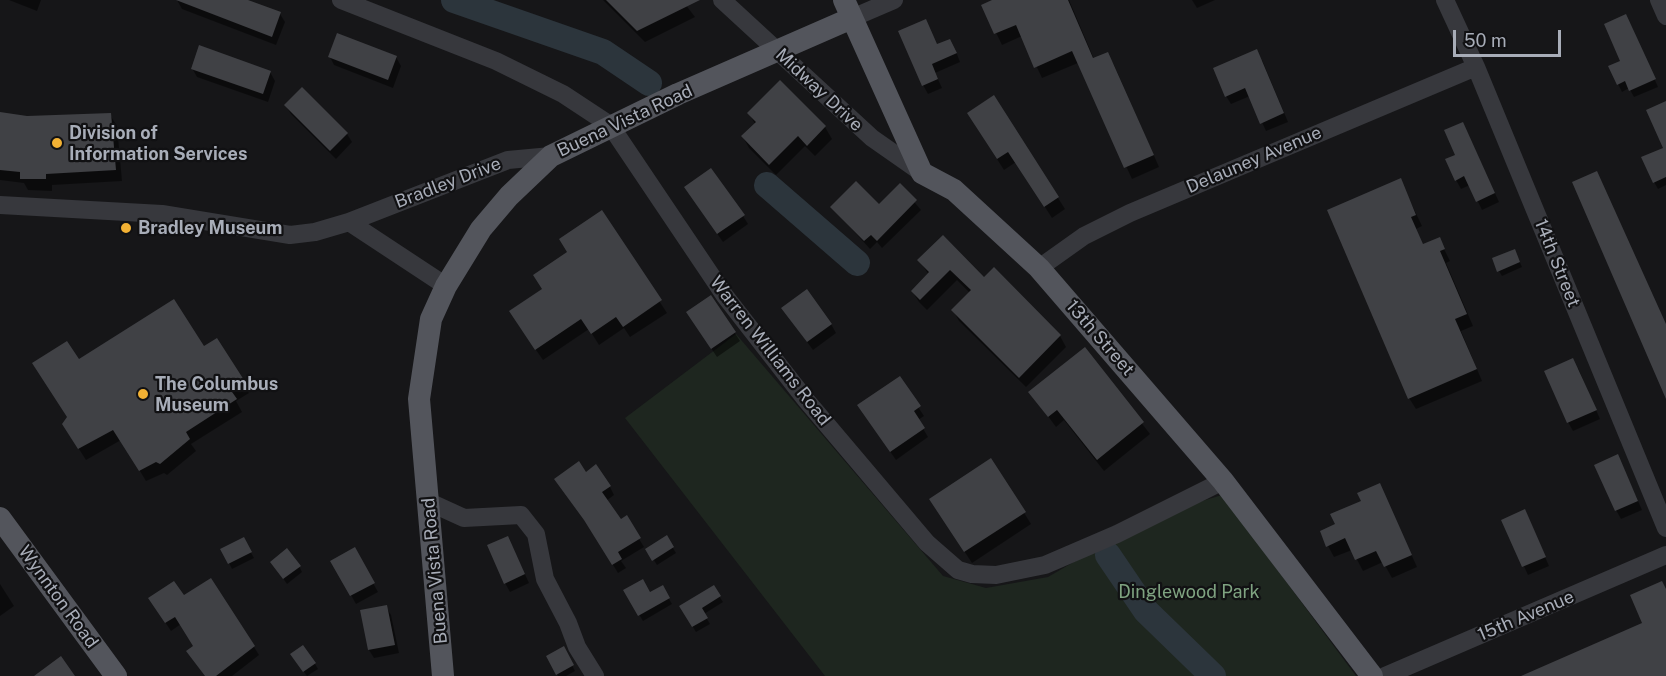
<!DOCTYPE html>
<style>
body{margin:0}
#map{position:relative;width:1666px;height:676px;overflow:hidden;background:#161618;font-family:"Public Sans",sans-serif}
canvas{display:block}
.scale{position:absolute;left:1453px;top:30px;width:108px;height:27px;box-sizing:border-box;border:3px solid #a8adb8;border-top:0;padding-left:8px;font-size:18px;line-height:21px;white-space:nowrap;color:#a8adb8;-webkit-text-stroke:4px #111113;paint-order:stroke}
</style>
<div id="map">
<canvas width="1666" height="676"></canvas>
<div class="scale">50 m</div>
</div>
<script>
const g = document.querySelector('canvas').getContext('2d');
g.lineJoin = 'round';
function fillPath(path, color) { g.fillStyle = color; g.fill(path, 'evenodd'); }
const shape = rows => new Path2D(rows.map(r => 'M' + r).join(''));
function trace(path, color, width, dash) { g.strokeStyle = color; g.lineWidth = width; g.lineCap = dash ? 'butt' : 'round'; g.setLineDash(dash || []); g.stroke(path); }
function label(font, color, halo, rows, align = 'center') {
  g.font = font + ' "Public Sans",sans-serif'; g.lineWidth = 4.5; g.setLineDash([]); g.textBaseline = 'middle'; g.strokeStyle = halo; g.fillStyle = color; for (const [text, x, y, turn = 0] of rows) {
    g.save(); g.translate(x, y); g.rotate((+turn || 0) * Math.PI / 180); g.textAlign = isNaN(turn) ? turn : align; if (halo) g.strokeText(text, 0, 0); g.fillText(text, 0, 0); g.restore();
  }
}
fillPath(shape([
 [736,334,943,576,986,588,1048,577,1153,516,1222,495,1356,676,825,676,625,418]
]), '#1e261f');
fillPath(shape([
 [9,0,41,0,37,11],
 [177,0,243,0,280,14,285,22,276,45,182,9],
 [603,0,682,0,695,17,645,42],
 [996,0,1069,0,1094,59,1107,54,1114,65,1159,167,1132,179,1078,63,1042,78,1022,36,1002,45,983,6],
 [1192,0,1215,0,1197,8],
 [1630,23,1658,87,1634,97,1629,88,1622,92,1618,84],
 [937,46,955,49,960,62,935,73,942,88,928,94,923,85],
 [330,57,396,57,401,66,393,88,334,65],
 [1262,60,1288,122,1266,131,1250,96,1231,104,1226,96],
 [192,68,270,72,275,81,268,102,197,77],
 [780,82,825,127,832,139,815,156,805,146,776,175,749,148,743,137,755,124,749,113],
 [994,97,1065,209,1052,218,1016,162,1004,170,975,125],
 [1666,103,1666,185,1658,189,1654,182,1665,149],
 [286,106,347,134,352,142,336,159,291,114],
 [0,113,27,117,110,115,117,126,122,181,52,185,52,191,28,190,24,183,0,180],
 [1467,132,1499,202,1482,210,1470,185,1461,189,1456,180,1457,156],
 [1400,180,1422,226,1416,229,1423,245,1439,239,1450,261,1446,263,1473,326,1461,331,1482,381,1416,409,1409,398],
 [900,185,921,210,882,248,877,242,870,249,832,207,879,206],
 [691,196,743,216,748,224,723,242],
 [601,212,667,313,630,337,624,328,599,345,589,329,543,360,517,323],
 [1517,256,1522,267,1502,276,1499,271],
 [919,260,984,279,994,269,1060,336,1066,347,1026,387,959,321,953,310,970,293,957,280,927,310,919,302,912,291,929,275],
 [711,297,740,341,717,357,693,321],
 [788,316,831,324,836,333,813,350],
 [216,340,249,393,236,401,242,412,191,444,196,451,167,475,164,473,146,481,121,440,86,460,70,435,68,418,78,361,203,348],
 [1084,349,1150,434,1104,471,1064,420,1056,427,1030,392],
 [1578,368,1600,419,1573,431,1568,422],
 [899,378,924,416,918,420,928,437,896,460,864,414],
 [991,460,1031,524,972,563,938,511],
 [1622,465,1642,510,1621,519,1616,510],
 [585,474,610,487,614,495,606,501,621,521,626,518,644,547,621,561,626,568,618,573,591,529],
 [1380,485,1417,567,1392,578,1383,562,1363,571,1352,550,1334,557,1328,546,1337,525],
 [1529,520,1549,566,1528,575,1503,521],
 [666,537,676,553,657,565,647,549],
 [243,539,254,558,232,569,222,549],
 [512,546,529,583,510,592,505,583],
 [354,549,378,592,356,604,332,561],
 [299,566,302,572,287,584,275,567],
 [0,584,14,606,0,616],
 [662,587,672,604,643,621,625,591,650,594],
 [713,587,723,602,704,614,710,624,696,632,681,607],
 [183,597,254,647,259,655,232,676,205,676,188,652,195,647,181,624,171,631,155,607],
 [386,607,391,615,399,653,374,658,369,650],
 [563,648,575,671,566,676,558,676,548,656],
 [295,660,315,664,318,669,307,676]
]), '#0007');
trace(shape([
 [454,0,603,52,649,83],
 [767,185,857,263],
 [1108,555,1146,611,1213,676]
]), '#2c353c', 26);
fillPath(shape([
 [176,0,248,0,281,12,272,37],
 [606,0,700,0,637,31],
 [992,0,1068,0,1093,58,1108,52,1154,155,1124,168,1072,51,1034,68,1016,25,994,34,981,5],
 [1626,14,1656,79,1629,91,1625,81,1617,85,1608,66,1620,61,1604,24],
 [926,19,937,44,950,39,957,53,932,64,938,79,922,86,898,31],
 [337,33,397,56,388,80,328,57],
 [199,45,271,71,263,94,191,69],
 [1257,49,1284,113,1260,124,1245,88,1225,97,1213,68],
 [780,80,826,126,807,146,798,136,769,165,741,136,756,122,747,113],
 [302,87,348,133,330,151,284,105],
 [994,95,1059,197,1044,207,1008,152,997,159,967,113],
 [1666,101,1666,177,1653,183,1641,157,1663,148,1646,110],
 [0,112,27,116,111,113,116,170,46,174,46,179,20,179,20,172,0,170],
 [1463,122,1495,193,1476,202,1464,176,1455,181,1445,159,1455,155,1444,130],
 [711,168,745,215,717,234,684,187],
 [1597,171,1666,324,1666,399,1572,182],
 [1401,178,1416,215,1411,217,1423,244,1440,237,1445,249,1440,251,1467,314,1455,319,1477,369,1408,399,1327,210],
 [856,181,879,204,900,183,917,200,877,241,871,235,864,241,830,207],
 [602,210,662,300,623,327,616,317,591,334,581,319,535,350,509,311,542,289,533,275,567,252,559,239],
 [943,235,984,277,994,267,1061,335,1019,378,951,310,971,290,950,270,920,300,911,291,929,272,917,260],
 [1515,249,1520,262,1497,272,1492,258],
 [807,289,832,324,807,342,781,308],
 [711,295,736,332,711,349,686,312],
 [174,299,204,346,217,338,244,380,230,389,237,399,186,432,190,439,160,464,156,462,139,471,113,430,78,449,62,424,67,417,32,363,67,341,79,359],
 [1085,347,1144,422,1097,460,1057,410,1048,417,1028,392],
 [1573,358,1597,410,1567,423,1544,371],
 [900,376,921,406,914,411,925,428,890,452,857,405],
 [1618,454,1638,501,1615,511,1594,465],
 [991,458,1026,512,964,552,929,499],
 [579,461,586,472,596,464,611,486,602,492,621,519,627,515,641,538,618,552,622,559,612,565,584,520,554,479],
 [1380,483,1412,555,1384,567,1376,551,1355,560,1345,538,1326,547,1320,531,1335,524,1330,514,1361,501,1357,493],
 [1525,509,1546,557,1522,567,1501,520],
 [667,535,674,547,652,561,645,549],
 [508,536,525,574,504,584,487,545],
 [244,537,252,552,228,564,220,549],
 [355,547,375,583,350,596,330,561],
 [287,548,301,566,283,579,270,562],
 [211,578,255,646,216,676,205,676,186,651,193,646,175,617,165,623,148,598,174,581,184,595],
 [643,579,650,592,663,585,670,598,638,616,623,590],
 [1662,581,1666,589,1666,676,1521,676,1642,623,1630,595],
 [714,585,721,596,702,608,708,618,692,627,679,606],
 [387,605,395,645,368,650,360,610],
 [303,645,316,663,303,672,290,654],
 [564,646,574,665,556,675,546,656],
 [61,656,75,676,34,676]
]), '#404145');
trace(shape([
 [341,0,496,61,563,94,610,125,725,296,806,400,927,543,958,570,972,574,996,575,1045,565,1117,534,1223,481],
 [722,0,872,138,922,173],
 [1445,0,1476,67,1666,528],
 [1659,0,1666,16],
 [852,18,894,0],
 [0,205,162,214,290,235,315,232,349,222,508,160,551,156],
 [349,222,446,286],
 [1039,268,1084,236,1130,213,1476,67],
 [429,502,464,518,521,515,536,534,545,579,568,623,577,647,595,676],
 [1385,676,1666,555]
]), '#37383d', 18);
trace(shape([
 [844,0,922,173,954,190,1039,268,1223,481,1372,676],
 [0,518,116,676],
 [443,676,419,399,431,319,446,286,481,229,509,196,551,156,678,94,852,18]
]), '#53555c', 22);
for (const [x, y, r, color] of [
 [57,143,6,"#f2b134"],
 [126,228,6,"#f2b134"],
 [143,394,6,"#f2b134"]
]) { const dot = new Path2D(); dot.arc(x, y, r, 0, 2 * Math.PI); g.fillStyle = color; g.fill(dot); trace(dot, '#111113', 2); }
label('18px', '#a8adb8', '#111113', [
 ["Midway Drive",819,90,43],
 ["Buena Vista Road",625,121,-25],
 ["Delauney Avenue",1254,160,-23],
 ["Bradley Drive",448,183,-21],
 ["14th Street",1557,263,68],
 ["13th Street",1100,338,49],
 ["Warren Williams Road",770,351,52],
 ["Buena Vista Road",435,571,-95],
 ["Wynnton Road",58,597,54],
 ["15th Avenue",1526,616,-23]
]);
label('bold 18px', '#a8adb8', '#111113', [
 ["Division of",69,133],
 ["Information Services",69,154],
 ["Bradley Museum",138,228],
 ["The Columbus",155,384],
 ["Museum",155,405]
], 'left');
label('18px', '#7fa381', '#111113', [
 ["Dinglewood Park",1189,592]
]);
</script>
